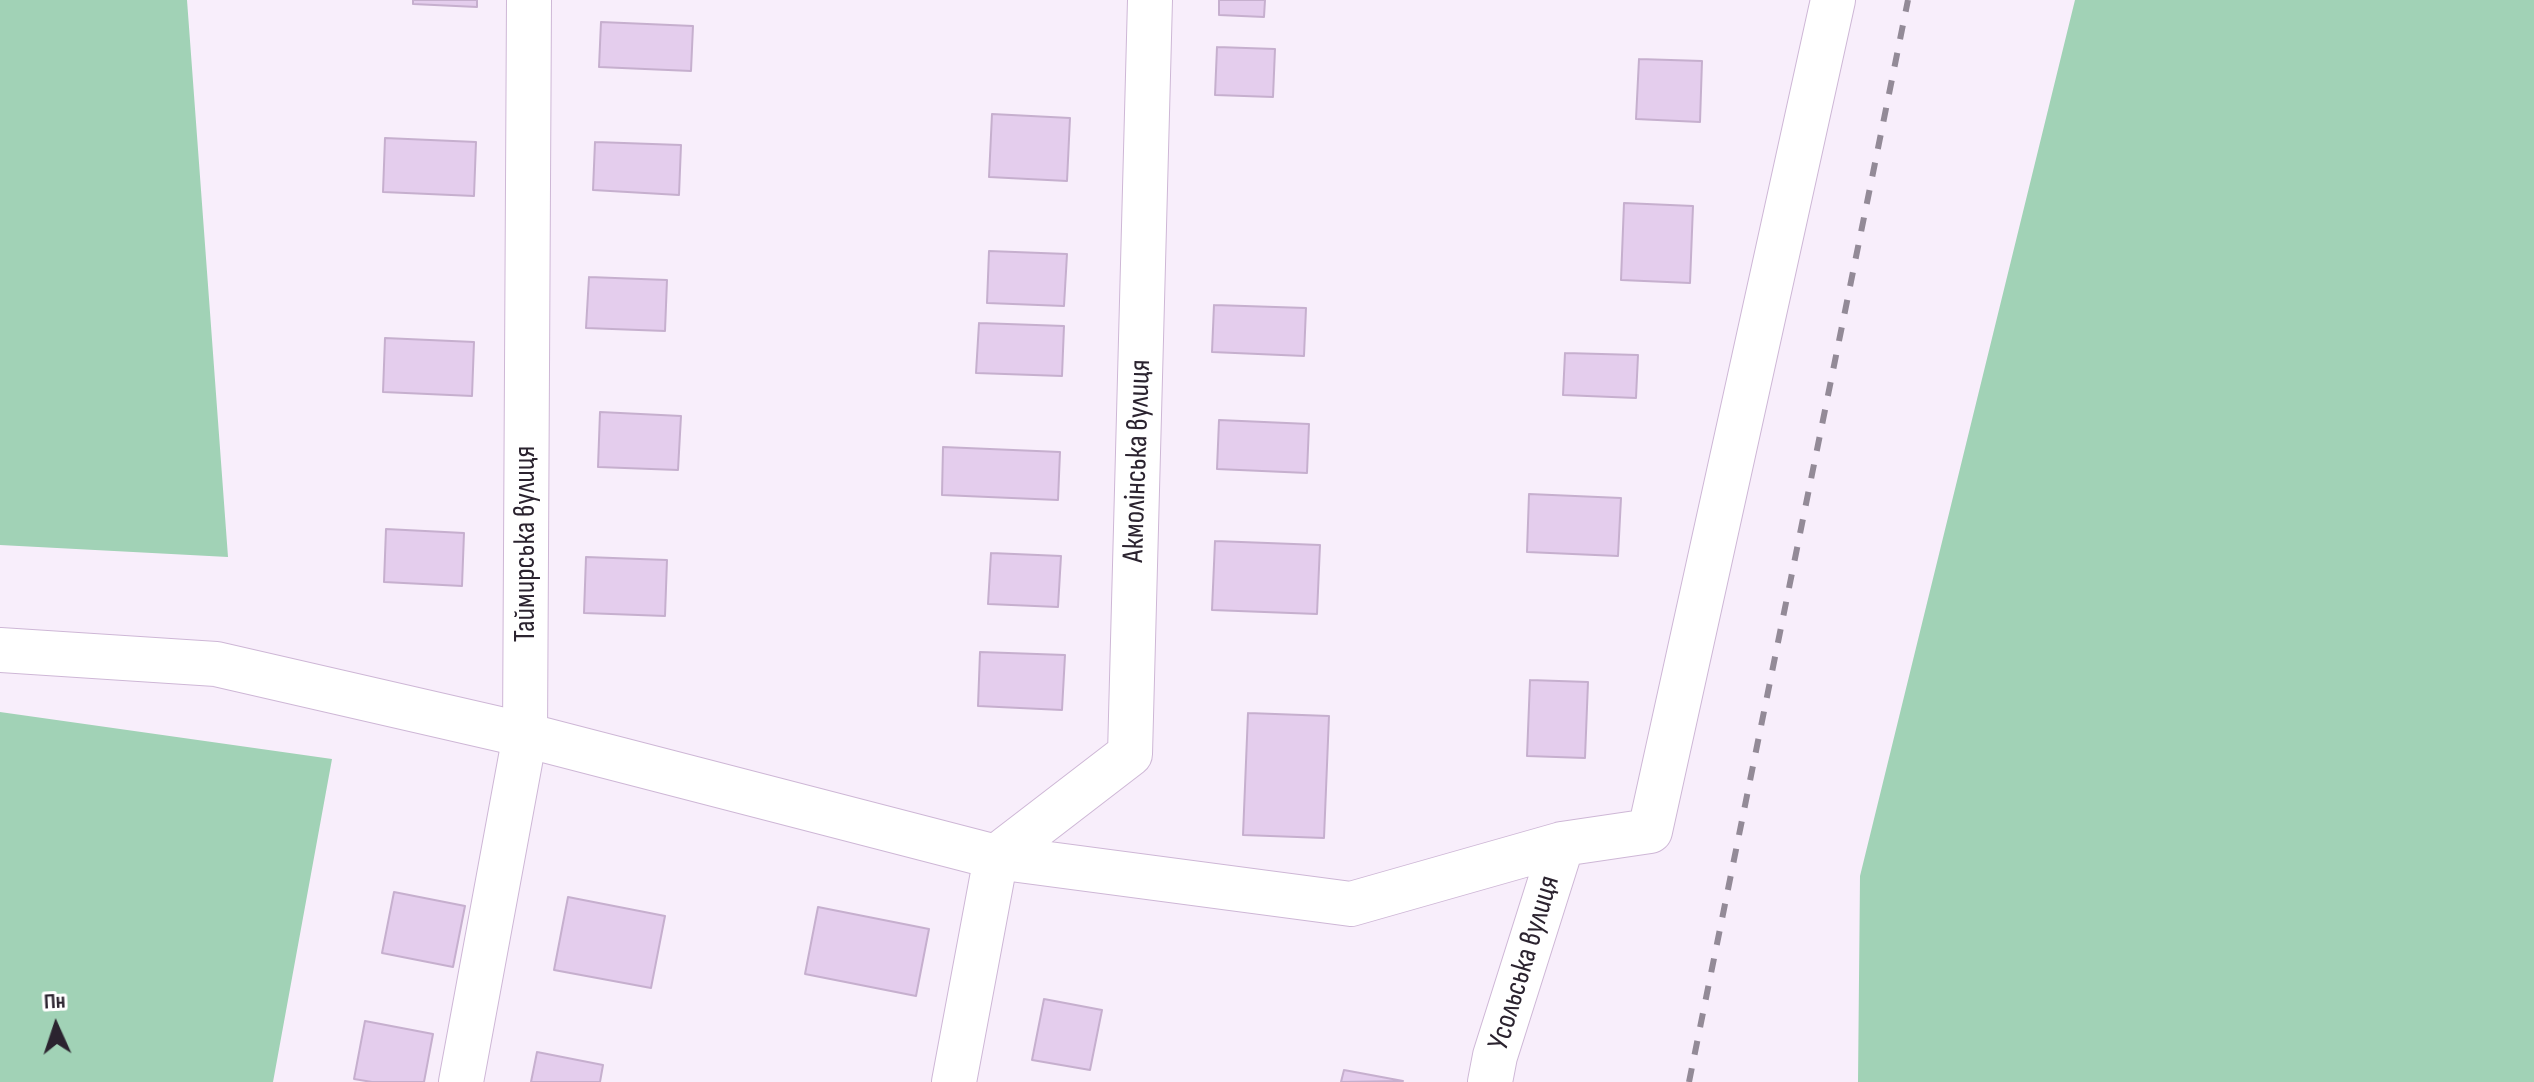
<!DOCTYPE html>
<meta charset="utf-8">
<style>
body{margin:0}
#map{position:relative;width:2534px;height:1082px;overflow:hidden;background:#f8eefb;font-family:"Sofia Sans Condensed",sans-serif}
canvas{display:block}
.north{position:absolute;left:16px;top:986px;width:80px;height:80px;-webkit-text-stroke:6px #fff;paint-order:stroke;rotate:357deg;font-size:22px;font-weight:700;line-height:32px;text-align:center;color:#2b232f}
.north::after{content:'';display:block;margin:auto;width:28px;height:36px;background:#2b232f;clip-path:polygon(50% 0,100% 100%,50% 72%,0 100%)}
</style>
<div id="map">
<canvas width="2534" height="1082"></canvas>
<div class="north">Пн</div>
</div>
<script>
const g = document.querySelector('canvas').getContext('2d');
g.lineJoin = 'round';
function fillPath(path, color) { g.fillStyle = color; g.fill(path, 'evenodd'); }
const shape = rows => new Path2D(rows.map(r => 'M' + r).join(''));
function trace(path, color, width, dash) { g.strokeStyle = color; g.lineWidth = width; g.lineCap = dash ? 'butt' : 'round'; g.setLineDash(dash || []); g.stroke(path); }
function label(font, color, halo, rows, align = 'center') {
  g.font = font + ' "Sofia Sans Condensed",sans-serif'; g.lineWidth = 7; g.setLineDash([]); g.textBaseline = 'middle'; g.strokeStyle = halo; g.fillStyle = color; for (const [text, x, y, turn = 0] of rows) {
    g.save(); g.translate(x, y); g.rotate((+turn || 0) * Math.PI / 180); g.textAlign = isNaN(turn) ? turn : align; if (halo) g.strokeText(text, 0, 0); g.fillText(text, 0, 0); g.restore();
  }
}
fillPath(shape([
 [0,0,187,0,228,557,0,545],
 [2075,0,2534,0,2534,1082,1858,1082,1860,876],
 [0,712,332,759,273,1082,0,1082]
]), '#a1d2b6');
const building = shape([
 [413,0,477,0,477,7,413,4,413,0],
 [1219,0,1265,0,1264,17,1219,15,1219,0],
 [601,22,693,26,691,71,599,67,601,22],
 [1217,47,1275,49,1273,97,1215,95,1217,47],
 [1639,59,1702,61,1700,122,1636,119,1639,59],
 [992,114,1070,118,1067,181,989,177,992,114],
 [385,138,476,142,474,196,383,192,385,138],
 [595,142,681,145,679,195,593,190,595,142],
 [1624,203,1693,206,1690,283,1621,280,1624,203],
 [989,251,1067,254,1064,306,987,303,989,251],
 [589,277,667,280,665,331,586,328,589,277],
 [1214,305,1306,308,1304,356,1212,352,1214,305],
 [979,323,1064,326,1062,376,976,373,979,323],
 [385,338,474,342,472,396,383,392,385,338],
 [1565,353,1638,355,1636,398,1563,395,1565,353],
 [600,412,681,416,678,470,598,467,600,412],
 [1219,420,1309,424,1307,473,1217,469,1219,420],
 [943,447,1060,452,1058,500,942,495,943,447],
 [1529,494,1621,498,1618,556,1527,552,1529,494],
 [386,529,464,533,462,586,384,582,386,529],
 [1215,541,1320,545,1317,614,1212,610,1215,541],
 [991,553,1061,556,1058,607,988,604,991,553],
 [586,557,667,560,665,616,584,613,586,557],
 [980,652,1065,655,1062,710,978,706,980,652],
 [1530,680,1588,682,1585,758,1527,756,1530,680],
 [1248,713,1329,716,1324,838,1243,835,1248,713],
 [394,892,465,906,453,967,382,953,394,892],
 [568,897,665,916,651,988,554,970,568,897],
 [818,907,929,929,916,996,805,974,818,907],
 [1044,999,1102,1010,1090,1070,1032,1060,1044,999],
 [365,1021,433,1034,424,1082,372,1082,354,1079,365,1021],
 [537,1052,603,1065,600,1082,531,1082,537,1052],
 [1344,1070,1403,1081,1341,1082,1344,1070]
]);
fillPath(building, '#e4cded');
trace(building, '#c6afce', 2);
const minor = shape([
 [996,857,1351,904,1562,844,1650,831,1833,0],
 [996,857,1130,754,1150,0],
 [461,1082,525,735,529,0],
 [1490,1082,1495,1056,1562,844]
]);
const major = shape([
 [0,650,216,664,525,735,996,857,954,1082]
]);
trace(minor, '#ceb7d6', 46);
trace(major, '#ceb7d6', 46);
trace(minor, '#fff', 44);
trace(major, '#fff', 44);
trace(shape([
 [1689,1082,1908,0]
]), '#938a97', 6, [14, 14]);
label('30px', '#2b232f', '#fff', [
 ["Акмолiнська вулиця",1138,461,-88],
 ["Таймирська вулиця",526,544,-90],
 ["Усольська вулиця",1525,963,-73]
]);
</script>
